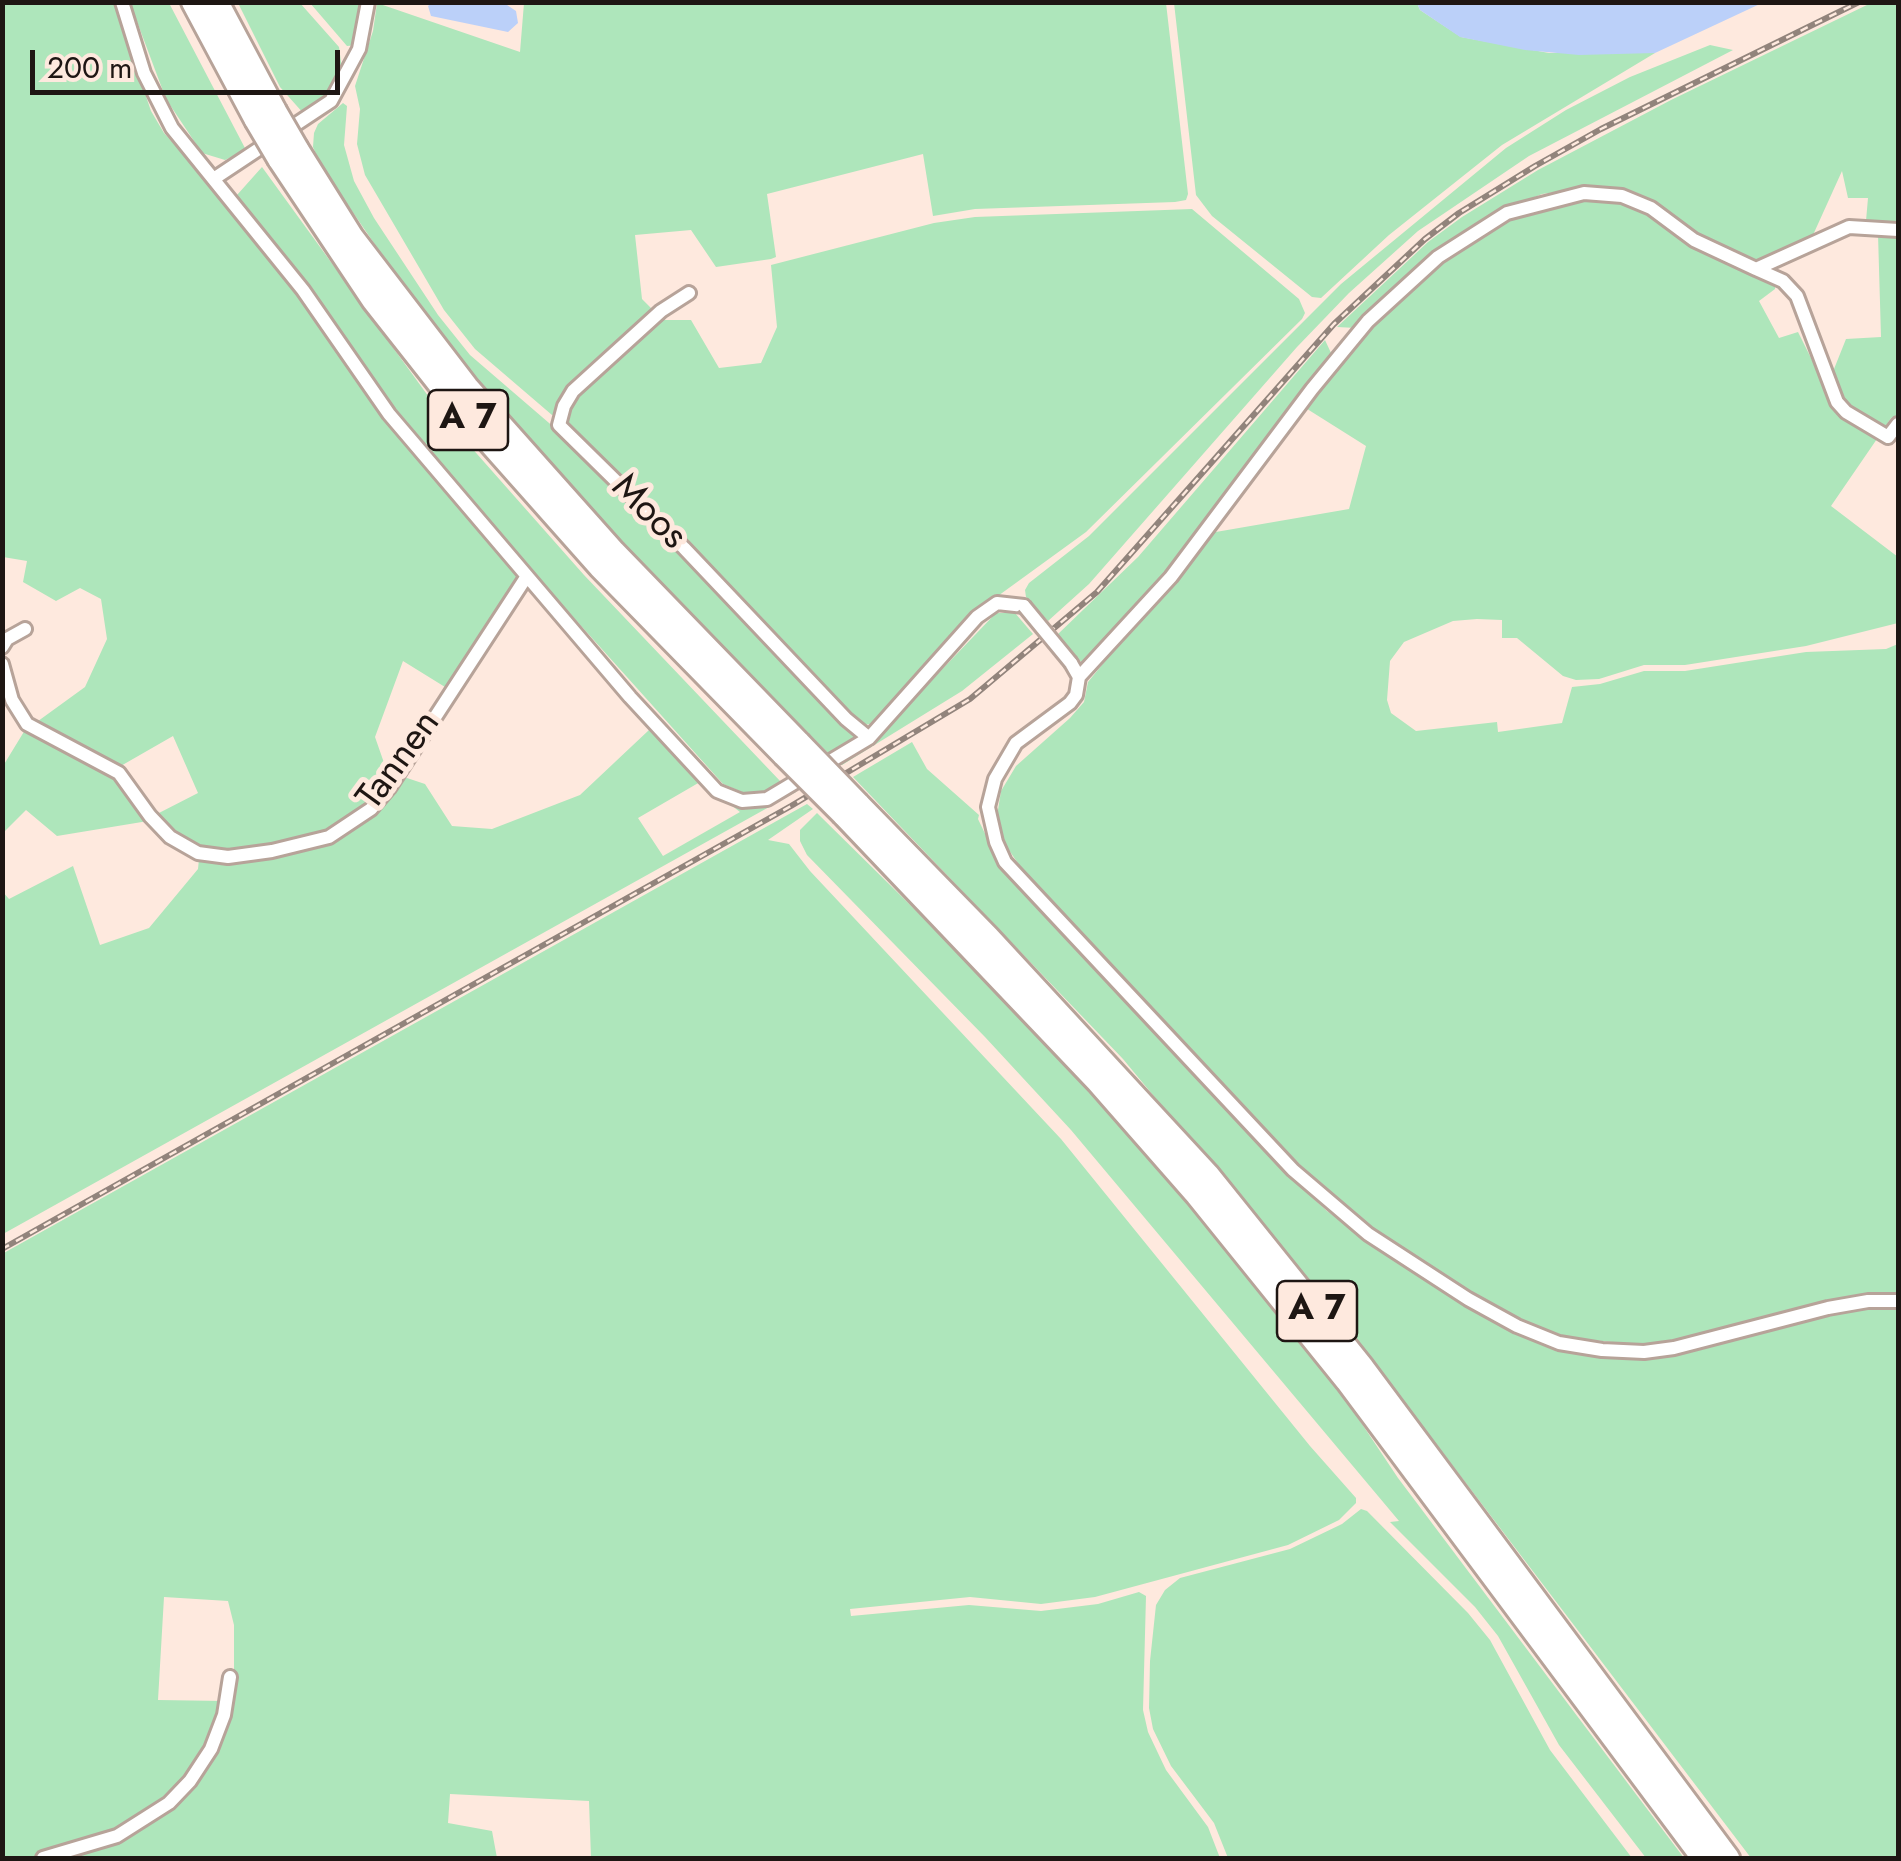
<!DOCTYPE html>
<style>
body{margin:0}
#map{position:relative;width:1901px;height:1861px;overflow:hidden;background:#fee9de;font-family:Jost,sans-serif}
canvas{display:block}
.frame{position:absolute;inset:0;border:5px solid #1e1613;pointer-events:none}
.scale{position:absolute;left:30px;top:50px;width:310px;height:45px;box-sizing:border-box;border:5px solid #1e1613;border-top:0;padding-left:12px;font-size:30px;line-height:35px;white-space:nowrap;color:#1e1613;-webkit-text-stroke:8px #fee9de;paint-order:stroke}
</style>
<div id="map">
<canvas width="1901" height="1861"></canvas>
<div class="frame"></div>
<div class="scale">200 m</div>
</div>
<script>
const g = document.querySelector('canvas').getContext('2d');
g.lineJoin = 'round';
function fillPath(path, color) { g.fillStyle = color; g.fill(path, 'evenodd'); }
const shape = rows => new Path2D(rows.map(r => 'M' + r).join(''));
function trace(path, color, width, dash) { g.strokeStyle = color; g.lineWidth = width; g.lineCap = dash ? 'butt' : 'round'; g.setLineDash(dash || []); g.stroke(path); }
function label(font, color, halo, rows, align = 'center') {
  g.font = font + ' Jost,sans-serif'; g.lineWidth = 10; g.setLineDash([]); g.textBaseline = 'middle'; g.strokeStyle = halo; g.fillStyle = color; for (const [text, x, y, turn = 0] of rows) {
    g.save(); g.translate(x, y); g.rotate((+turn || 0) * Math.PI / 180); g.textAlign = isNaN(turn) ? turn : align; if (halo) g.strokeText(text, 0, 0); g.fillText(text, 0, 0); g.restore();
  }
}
fillPath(shape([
 [2,3,114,3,151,111,164,133,210,184,298,295,384,419,516,575,516,582,445,687,403,661,375,737,390,780,369,806,350,822,303,841,227,853,200,846,172,832,157,814,198,793,173,736,119,767,34,724,85,687,107,639,101,599,80,588,56,601,23,582,27,561,3,557],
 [130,3,169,3,246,150,225,160,202,153,166,99],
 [238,3,300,3,339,47,342,69,330,94,304,114,280,87],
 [310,3,362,3,357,45,347,46],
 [377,3,520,52,524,3,1166,3,1188,194,1186,200,1175,202,975,209,933,216,923,154,767,194,776,257,771,259,716,267,691,230,635,235,642,299,654,311,558,413,552,415,475,349,444,310,365,175,357,144,360,109,355,86,373,31],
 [1174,3,1417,3,1420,10,1461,37,1549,53,1655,53,1502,145,1389,235,1321,298,1312,297,1212,216,1196,195],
 [1871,3,1898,3,1898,225,1866,221,1868,198,1848,198,1842,171,1813,235,1756,263,1725,251,1623,192,1583,188,1542,194,1506,209,1356,328,1337,327,1428,242,1462,217,1538,170,1671,100],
 [1710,45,1733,50,1529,156,1418,231,1349,293,1297,347,1089,584,1048,621,1026,597,1025,590,1029,583,1089,536,1341,284,1506,148,1566,110,1630,77],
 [343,103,347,106,344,145,354,181,374,218,438,315,470,355,556,429,682,551,855,732,857,739,828,753,624,546,474,379,400,281,321,166,313,147,314,133,318,124],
 [262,167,439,411,584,575,781,782,796,792,3,1234,2,891,9,899,73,866,100,945,149,928,198,869,199,859,330,841,374,812,398,779,407,778,425,784,452,826,492,829,580,795,649,730,700,782,638,818,663,856,740,812,731,805,742,792,723,784,530,569,395,408,307,284,237,195],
 [1584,196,1635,204,1775,284,1775,289,1759,301,1779,338,1798,332,1834,404,1879,436,1831,506,1898,557,1898,623,1806,646,1685,665,1644,665,1599,679,1576,680,1563,676,1517,638,1502,638,1502,620,1477,619,1453,621,1404,642,1390,661,1387,700,1391,713,1416,731,1497,722,1498,732,1562,723,1572,687,1600,684,1644,671,1685,671,1806,652,1886,649,1898,644,1898,1294,1867,1293,1827,1300,1704,1334,1644,1345,1560,1337,1518,1321,1371,1229,1332,1198,1035,888,1002,840,997,816,1001,791,1016,766,1070,718,1084,702,1088,682,1210,533,1349,509,1366,446,1304,407,1374,321,1440,258,1509,215],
 [1192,209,1299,299,1305,313,1302,319,1086,532,991,601,874,724,860,725,567,428,565,418,576,393,660,316,665,320,691,320,719,368,761,363,777,327,771,265,934,223,975,217],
 [1878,234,1898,234,1898,415,1891,418,1883,430,1848,408,1840,400,1832,374,1846,339,1881,337],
 [1325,340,1331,353,1249,464,1167,573,1083,664,1057,635,1138,557],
 [996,613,1015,613,1033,634,962,691,842,765,840,763,883,731],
 [25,730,121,782,148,821,57,836,26,810,3,833,3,766],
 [912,742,927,769,979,815,978,819,1000,865,1024,894,1288,1175,1327,1211,1365,1239,1557,1348,1601,1357,1645,1358,1676,1354,1830,1313,1869,1307,1898,1307,1898,1858,1751,1858,1370,1357,1123,1059,853,777],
 [807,804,813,809,768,840,789,844,810,871,1061,1139,1310,1446,1356,1498,1356,1503,1339,1520,1288,1545,1095,1597,1041,1604,970,1597,850,1609,851,1616,969,1605,1041,1611,1098,1604,1139,1592,1146,1596,1143,1710,1148,1732,1166,1770,1208,1827,1220,1858,591,1858,589,1801,450,1794,448,1823,492,1831,497,1858,59,1858,118,1840,171,1806,204,1771,227,1717,234,1672,234,1625,228,1601,164,1597,158,1700,224,1701,208,1746,187,1779,140,1820,80,1846,29,1858,3,1858,2,1254],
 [817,813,958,952,1090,1092,1217,1238,1340,1391,1398,1478,1684,1858,1646,1858,1559,1745,1498,1636,1475,1607,1390,1522,1399,1521,1071,1130,985,1037,807,855,800,841,800,830],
 [1361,1509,1367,1511,1468,1613,1490,1640,1550,1750,1632,1858,1228,1858,1214,1823,1171,1766,1153,1729,1149,1708,1150,1661,1156,1605,1165,1590,1180,1578,1290,1549,1342,1524]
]), '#aee6bb');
fillPath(shape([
 [433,2,504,3,516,11,518,23,508,32,431,16,428,6],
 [1417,3,1762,3,1655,53,1579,55,1525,50,1460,37,1420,10]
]), '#bbd0f9');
const street = shape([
 [122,2,144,73,172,128,303,290,389,414,630,697,717,791,742,801,767,799,869,738,977,617,997,603,1024,606],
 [215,178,331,101,359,49,368,2],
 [1756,269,1783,281,1797,296,1837,402,1846,412,1888,437,1898,424],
 [689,293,661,311,573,391,564,406,559,425,684,548,846,719,869,738],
 [2,647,7,639,25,629],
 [1071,663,1079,677,1076,695,1070,703,1016,743,995,779,988,807,996,842,1005,862,1293,1170,1368,1234,1468,1299,1517,1326,1559,1343,1602,1350,1644,1352,1674,1348,1828,1308,1868,1301,1898,1301],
 [2,664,12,700,27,724,119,773,150,816,170,837,198,853,228,857,272,851,329,837,371,809,389,788,527,576],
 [1079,677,1171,577,1312,389,1368,321,1438,257,1507,213,1584,193,1622,196,1651,208,1694,240,1756,269,1849,227,1898,230],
 [43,1858,117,1836,169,1803,190,1781,211,1749,224,1715,230,1677]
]);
const highway = shape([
 [193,2,256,120],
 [217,2,275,111],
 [297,149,352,237,467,387,614,552,799,743],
 [279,159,373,300,451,399,600,567,784,755],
 [858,804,988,937,1208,1175,1363,1368,1728,1858],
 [843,814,1098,1082,1197,1195,1347,1381,1703,1858]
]);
trace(street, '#b7a399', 18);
trace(highway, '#b7a399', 28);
trace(street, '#fff', 12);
trace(highway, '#fff', 22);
const rail = shape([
 [2,1249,791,806,970,699,1097,592,1334,324,1425,239,1459,213,1535,166,1601,129,1859,2]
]);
trace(rail, '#92847c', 6);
trace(rail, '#fee9de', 2.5, [8]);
const streetBridge = shape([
 [1024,606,1071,663]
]);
const highwayBridge = shape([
 [275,111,297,149],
 [256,120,279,159],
 [799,743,858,804],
 [784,755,843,814]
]);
trace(streetBridge, '#b7a399', 18, []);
trace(highwayBridge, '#b7a399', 28, []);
trace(streetBridge, '#fff', 12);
trace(highwayBridge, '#fff', 22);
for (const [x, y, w] of [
 [468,420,80],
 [1317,1311,80]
]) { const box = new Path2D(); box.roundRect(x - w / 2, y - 30, w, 60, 8); g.fillStyle = '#fee9de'; g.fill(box); trace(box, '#1e1613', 2.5); }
label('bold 35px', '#1e1613', null, [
 ["A 7",468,420],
 ["A 7",1317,1311]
]);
label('38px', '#1e1613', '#fee9de', [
 ["Moos",648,513,45],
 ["Tannen",400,761,-54]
]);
</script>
